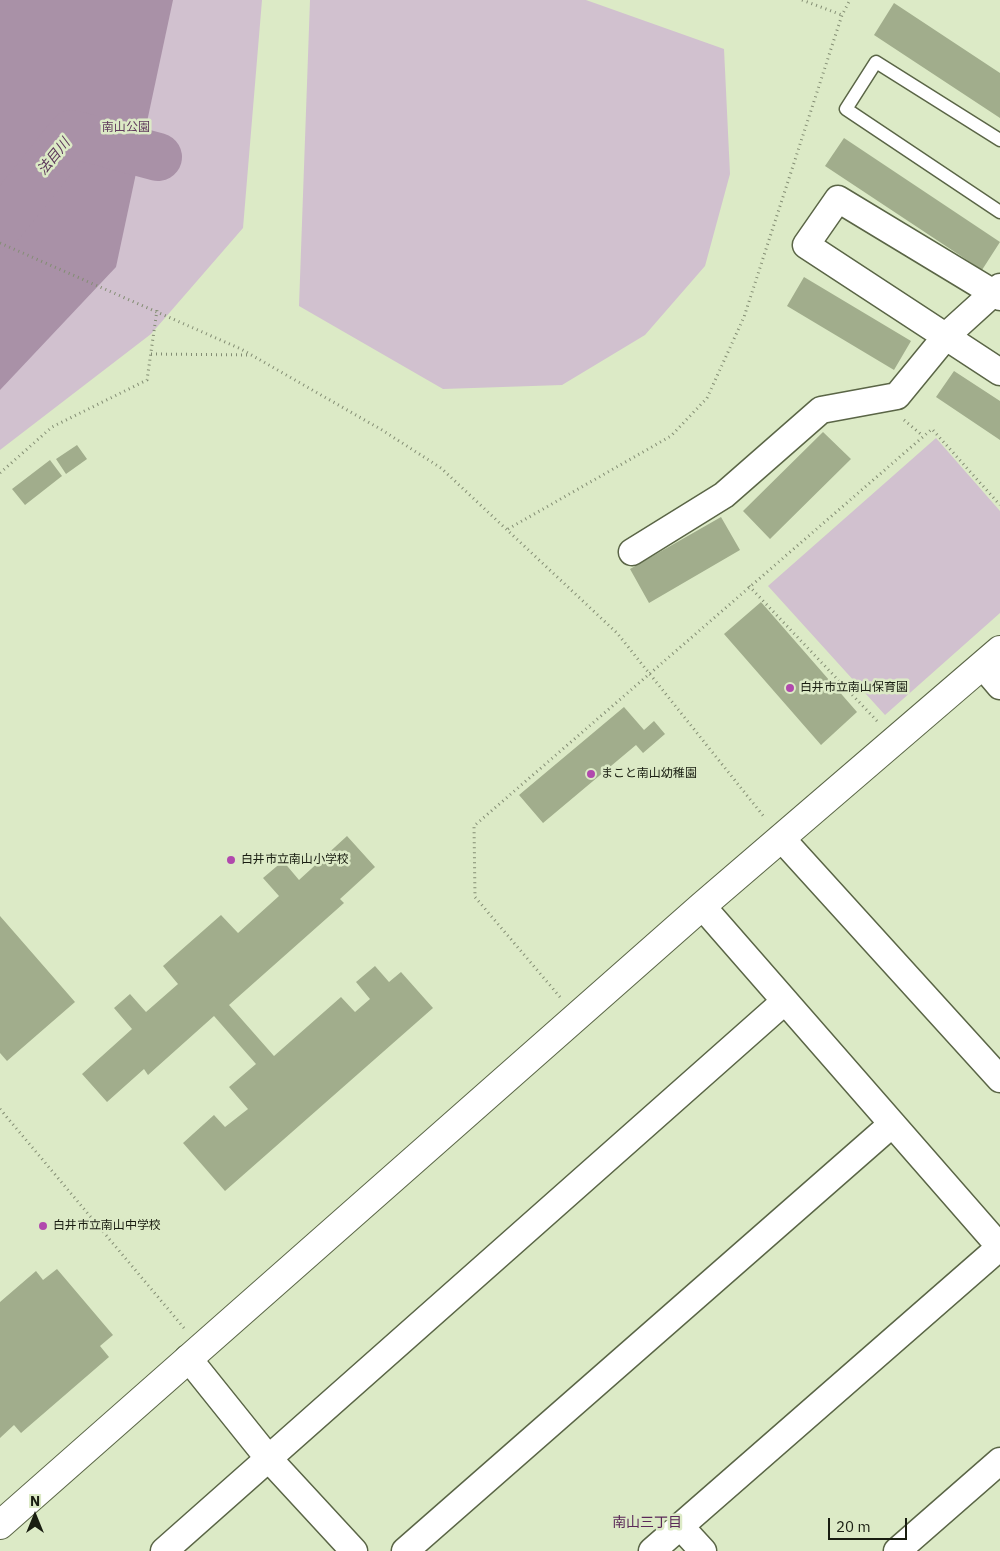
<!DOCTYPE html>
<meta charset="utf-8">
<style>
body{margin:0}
#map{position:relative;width:1000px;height:1551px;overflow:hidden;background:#dceac6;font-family:"IBM Plex Sans",sans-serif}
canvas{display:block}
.north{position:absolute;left:10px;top:1491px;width:50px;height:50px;-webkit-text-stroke:4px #dceac6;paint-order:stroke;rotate:0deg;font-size:14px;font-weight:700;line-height:20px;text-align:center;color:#191d11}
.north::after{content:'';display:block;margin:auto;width:18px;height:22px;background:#191d11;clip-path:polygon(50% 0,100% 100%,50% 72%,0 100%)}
.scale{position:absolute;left:828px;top:1518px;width:79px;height:22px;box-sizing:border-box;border:2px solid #191d11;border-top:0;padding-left:6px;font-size:15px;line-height:18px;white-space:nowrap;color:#191d11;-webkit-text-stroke:4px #dceac6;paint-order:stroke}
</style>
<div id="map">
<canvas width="1000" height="1551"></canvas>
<div class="north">N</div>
<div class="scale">20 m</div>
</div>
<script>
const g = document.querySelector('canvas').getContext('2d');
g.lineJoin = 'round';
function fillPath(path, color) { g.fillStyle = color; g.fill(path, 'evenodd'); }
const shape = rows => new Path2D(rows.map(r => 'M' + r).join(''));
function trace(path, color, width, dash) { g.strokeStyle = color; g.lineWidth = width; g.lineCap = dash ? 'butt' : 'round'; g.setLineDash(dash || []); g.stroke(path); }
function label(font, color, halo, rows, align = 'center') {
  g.font = font + ' "IBM Plex Sans","Noto Sans JP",sans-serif'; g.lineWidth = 5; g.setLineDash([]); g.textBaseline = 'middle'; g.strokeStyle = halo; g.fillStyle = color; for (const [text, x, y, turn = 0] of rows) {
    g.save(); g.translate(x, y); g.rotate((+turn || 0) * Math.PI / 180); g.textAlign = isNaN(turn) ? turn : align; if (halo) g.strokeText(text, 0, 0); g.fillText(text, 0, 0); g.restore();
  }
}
fillPath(shape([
 [0,0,262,0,243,228,151,334,0,450],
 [310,0,586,0,724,49,730,174,705,266,645,335,562,385,443,389,299,306],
 [936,438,1000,511,1000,613,885,715,768,586]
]), '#d1c1cf');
fillPath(shape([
 [0,0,173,0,116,267,0,390]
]), '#a991a7');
trace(shape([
 [0,224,72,134,158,157]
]), '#a991a7', 48);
fillPath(shape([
 [894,3,1000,73,1000,118,874,35],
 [844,138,1000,242,982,270,825,166],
 [804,277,911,341,894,370,787,306],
 [954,371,1000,401,1000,440,936,397],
 [823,432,851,459,770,539,743,511],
 [77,445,87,459,66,474,56,459],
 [50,460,62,476,25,505,12,489],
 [721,517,740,550,649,603,630,569],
 [761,602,857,712,821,745,724,634],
 [624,707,644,730,654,721,665,734,643,753,636,745,543,823,519,795],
 [347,836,375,867,340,899,344,903,229,1005,274,1056,341,997,355,1012,370,999,356,982,375,966,389,982,401,972,433,1008,225,1191,183,1143,214,1115,225,1127,248,1109,229,1087,256,1064,214,1016,148,1075,144,1069,107,1102,82,1074,132,1029,114,1008,130,994,146,1012,178,984,163,966,221,915,238,933,279,896,263,878,283,861,299,880],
 [0,916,75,1002,7,1061,0,1053],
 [57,1269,113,1335,100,1346,109,1357,21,1433,14,1425,0,1438,0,1302,36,1271,43,1280]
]), '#a1ad8c');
const lane = shape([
 [1000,140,876,62,846,109,1000,212]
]);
const street = shape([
 [1000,297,838,199,806,245,1000,372],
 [632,552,724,495,821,410,897,396,947,335,1000,287],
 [983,666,1000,686],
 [781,838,1000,1079],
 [702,906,1000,1247],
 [188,1358,269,1459,354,1551],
 [680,1526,703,1551],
 [164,1551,785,1001],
 [405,1551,891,1125],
 [652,1551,1000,1247],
 [897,1551,1000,1461]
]);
const secondary = shape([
 [0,1525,702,906,1000,650]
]);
trace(lane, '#5a6546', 15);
trace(street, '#5a6546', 29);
trace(secondary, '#5a6546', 30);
trace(shape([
 [802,0,842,15],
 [0,243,241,349,382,430,441,468,617,633,765,818],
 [151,354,250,355],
 [904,420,923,436],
 [0,473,52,427,147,380,157,310],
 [508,529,671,436,707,398,744,317,842,15,850,0],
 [749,586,878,722],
 [560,997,475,897,474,826,932,429,1000,505],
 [0,1109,184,1328]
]), '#838d73', 3, [1, 4]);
trace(lane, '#fff', 12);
trace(street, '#fff', 26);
trace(secondary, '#fff', 28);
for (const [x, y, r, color] of [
 [790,688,5,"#b149ad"],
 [591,774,5,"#b149ad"],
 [231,860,5,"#b149ad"],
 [43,1226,5,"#b149ad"]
]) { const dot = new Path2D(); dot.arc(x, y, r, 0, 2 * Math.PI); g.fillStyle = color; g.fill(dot); trace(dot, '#dceac6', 2); }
label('12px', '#5f3a5c', '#dceac6', [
 ["南山公園",126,128]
]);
label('12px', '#191d11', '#dceac6', [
 ["白井市立南山保育園",800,688],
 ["まこと南山幼稚園",601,774],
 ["白井市立南山小学校",241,860],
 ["白井市立南山中学校",53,1226]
], 'left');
label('italic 14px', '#5c385a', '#dceac6', [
 ["法目川",54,157,-51]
]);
label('14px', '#5a2858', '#dceac6', [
 ["南山三丁目",647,1523]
]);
</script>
